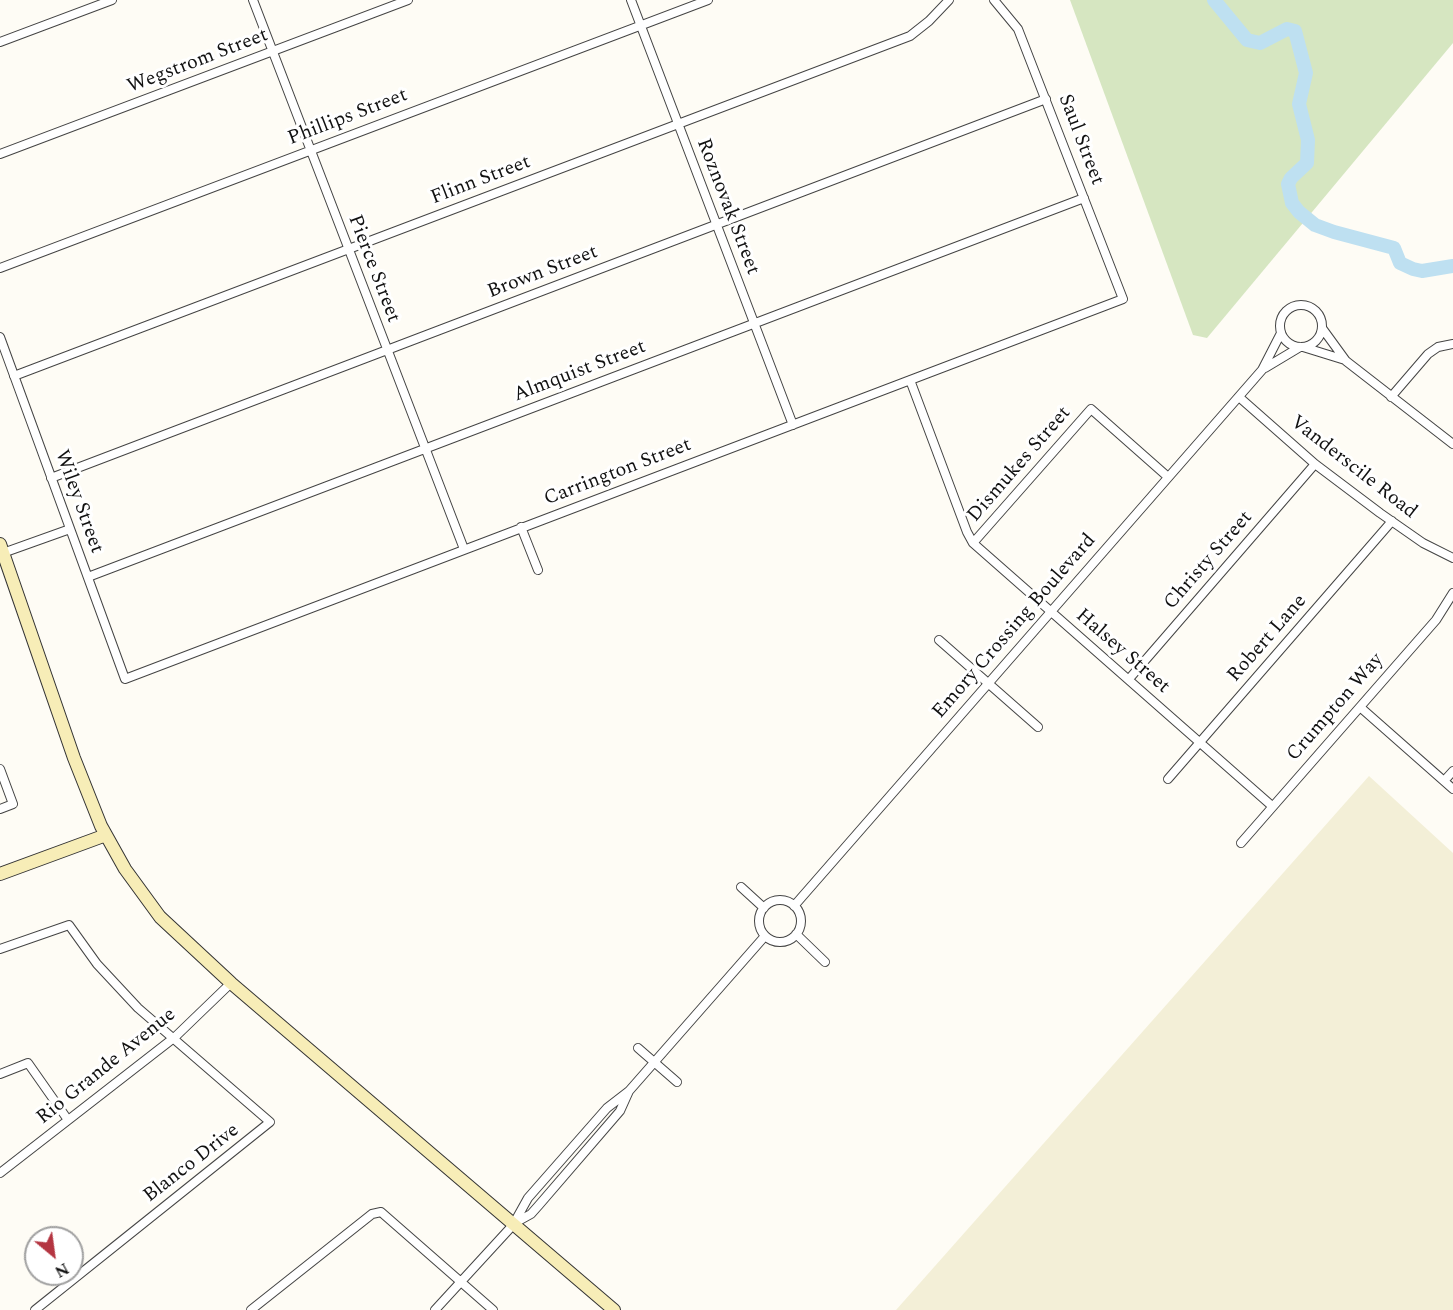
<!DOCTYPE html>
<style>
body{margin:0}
#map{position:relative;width:1453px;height:1310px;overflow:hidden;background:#fefcf5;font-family:Spectral,serif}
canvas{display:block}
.north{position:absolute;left:24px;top:1226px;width:60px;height:60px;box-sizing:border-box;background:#fff;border:2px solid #a0a0a0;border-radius:50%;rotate:151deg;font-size:16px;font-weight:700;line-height:24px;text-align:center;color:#111}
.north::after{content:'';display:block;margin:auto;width:21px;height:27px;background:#b43541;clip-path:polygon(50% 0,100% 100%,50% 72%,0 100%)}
</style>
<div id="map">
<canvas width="1453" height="1310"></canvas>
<div class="north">N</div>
</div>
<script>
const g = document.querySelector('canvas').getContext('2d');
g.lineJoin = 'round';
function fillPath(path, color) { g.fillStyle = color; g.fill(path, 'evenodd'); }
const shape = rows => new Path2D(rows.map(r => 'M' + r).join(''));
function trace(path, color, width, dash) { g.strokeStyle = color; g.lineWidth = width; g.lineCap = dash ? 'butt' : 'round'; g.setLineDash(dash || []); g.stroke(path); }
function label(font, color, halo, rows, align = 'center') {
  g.font = font + ' Spectral,serif'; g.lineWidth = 6; g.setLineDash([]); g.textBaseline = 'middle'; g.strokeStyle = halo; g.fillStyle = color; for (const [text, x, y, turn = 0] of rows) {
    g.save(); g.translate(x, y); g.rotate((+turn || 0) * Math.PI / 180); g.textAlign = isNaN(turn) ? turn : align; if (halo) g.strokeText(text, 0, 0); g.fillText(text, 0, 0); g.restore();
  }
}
fillPath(shape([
 [1369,776,1453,853,1453,1310,896,1310]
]), '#f3efd7');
fillPath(shape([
 [1070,0,1453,0,1453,43,1207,338,1193,335]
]), '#d6e6c1');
trace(shape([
 [1214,0,1247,40,1260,43,1287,29,1295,31,1306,73,1299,104,1308,140,1307,163,1291,178,1288,184,1292,203,1299,212,1315,225,1334,232,1394,248,1400,263,1413,269,1422,271,1453,266]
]), '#bee0f1', 14);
const street = shape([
 [253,0,464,549],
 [631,0,793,425],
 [0,42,112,0],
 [0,154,408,0],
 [0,268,708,0],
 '1280 326a21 21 0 1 1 42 0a21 21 0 1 1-42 0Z',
 [1322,328,1346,361,1453,444],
 [0,337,125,679,1123,299,1018,29,994,0],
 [1303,347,1345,360],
 [1265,368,1300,347],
 [14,376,910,36,929,21,949,0],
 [910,380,967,532,973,543,1272,806],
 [1239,397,1315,464,1380,513,1423,543,1453,558],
 [1391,397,1428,354,1438,347,1453,344],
 [51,478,1046,99],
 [521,527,538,570],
 [973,543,1091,409,1168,477],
 [0,554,70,529],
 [88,577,1084,198],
 [939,640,1038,727],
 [1129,679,1315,464],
 [1360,707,1453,789],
 [0,769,13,804,0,809],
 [1168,779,1392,521],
 [1444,781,1453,771],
 [1241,843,1436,620,1453,593],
 [741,887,764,908],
 '759 921a21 21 0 1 1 42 0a21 21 0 1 1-42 0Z',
 [794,906,1262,370,1281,333],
 [796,934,825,962],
 [0,949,69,925,97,964,138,1008,270,1122,35,1310],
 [638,1048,677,1082],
 [0,1074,28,1063,68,1120],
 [0,1173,175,1037,231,983],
 [513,1224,531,1214,539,1205,620,1111,629,1091],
 [251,1310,372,1214,381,1212,493,1310],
 [435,1310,513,1225,528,1198,607,1108,629,1091,765,936]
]);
const secondary = shape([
 [0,544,74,758,101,826,125,869,160,917,231,983,614,1310],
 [0,874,106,835]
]);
trace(street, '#444', 10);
trace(secondary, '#333', 14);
trace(street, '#fff', 8);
trace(secondary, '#f7edb7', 12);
label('20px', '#111', '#fff', [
 ["Wegstrom Street",198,62,-21],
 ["Phillips Street",348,118,-21],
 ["Saul Street",1080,140,69],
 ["Flinn Street",481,181,-21],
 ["Roznovak Street",727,207,69],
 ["Pierce Street",373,269,69],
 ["Brown Street",543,273,-21],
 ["Almquist Street",580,372,-21],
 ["Dismukes Street",1020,465,-49],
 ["Vanderscile Road",1353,468,38],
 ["Carrington Street",618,473,-21],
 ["Wiley Street",78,502,70],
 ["Christy Street",1209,561,-49],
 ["Emory Crossing Boulevard",1015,627,-49],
 ["Robert Lane",1268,639,-49],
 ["Halsey Street",1122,652,41],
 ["Crumpton Way",1336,708,-49],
 ["Rio Grande Avenue",107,1067,-39],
 ["Blanco Drive",192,1164,-38]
]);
</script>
